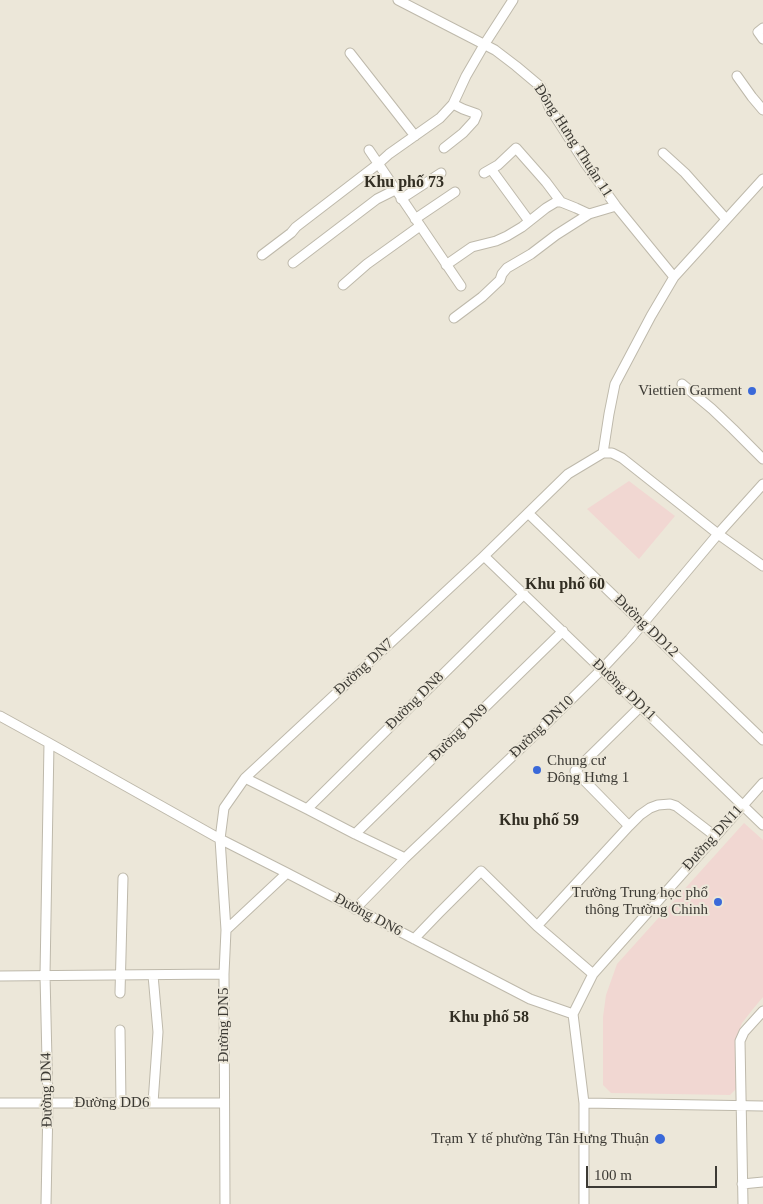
<!DOCTYPE html>
<meta charset="utf-8">
<style>
body{margin:0}
#map{position:relative;width:763px;height:1204px;overflow:hidden;background:#ece7d9;font-family:Georgia,serif}
canvas{display:block}
.scale{position:absolute;left:586px;top:1166px;width:131px;height:22px;box-sizing:border-box;border:2px solid #3c3a34;border-top:0;padding-left:6px;font-size:15px;line-height:18px;white-space:nowrap;color:#3c3a34;-webkit-text-stroke:4px #ece7d9;paint-order:stroke}
</style>
<div id="map">
<canvas width="763" height="1204"></canvas>
<div class="scale">100 m</div>
</div>
<script>
const g = document.querySelector('canvas').getContext('2d');
g.lineJoin = 'round';
function fillPath(path, color) { g.fillStyle = color; g.fill(path, 'evenodd'); }
const shape = rows => new Path2D(rows.map(r => 'M' + r).join(''));
function trace(path, color, width, dash) { g.strokeStyle = color; g.lineWidth = width; g.lineCap = dash ? 'butt' : 'round'; g.setLineDash(dash || []); g.stroke(path); }
function label(font, color, halo, rows, align = 'center') {
  g.font = font + ' Georgia,serif'; g.lineWidth = 4; g.setLineDash([]); g.textBaseline = 'middle'; g.strokeStyle = halo; g.fillStyle = color; for (const [text, x, y, turn = 0] of rows) {
    g.save(); g.translate(x, y); g.rotate((+turn || 0) * Math.PI / 180); g.textAlign = isNaN(turn) ? turn : align; if (halo) g.strokeText(text, 0, 0); g.fillText(text, 0, 0); g.restore();
  }
}
fillPath(shape([
 [629,481,675,516,639,559,587,509],
 [744,823,763,840,763,997,753,1009,742,1023,738,1034,738,1087,730,1095,611,1093,603,1085,603,1017,606,995,617,964]
]), '#f1d7d2');
const street = shape([
 [398,0,495,50,516,66,541,87,549,107,585,163,616,206,674,277],
 [763,28,758,32,763,39],
 [350,53,415,136],
 [737,76,752,97,763,110],
 [444,148,463,133,474,121,477,114,463,109,453,104],
 [369,150,461,286],
 [663,153,685,173,726,219],
 [491,169,529,221],
 [484,173,498,165,516,148,546,182,561,202],
 [401,199,441,173],
 [415,219,455,192],
 [262,255,291,233,296,227,378,164,389,154,440,118,453,104,466,76,484,45,513,0],
 [293,263,377,199,395,190],
 [446,265,472,247,496,241,507,236,522,227,546,208,556,202,561,202,576,208,589,214],
 [343,285,367,264,420,226],
 [454,318,482,297,500,280,502,274,507,268,531,254,556,235,589,214,616,206],
 [682,384,712,409,733,429,763,459],
 [603,453,609,414,615,384,651,316,674,277,763,179],
 [603,453,612,453,622,458,718,534,763,566],
 [528,513,763,740],
 [484,556,763,825],
 [0,716,49,743,220,839,287,873,530,999,573,1014],
 [245,778,307,809,355,834,405,858],
 [307,809,524,594],
 [629,826,640,815,650,808,658,805,670,804,676,806,715,836],
 [355,834,563,631],
 [355,909,405,858,540,730,602,669,630,639,718,534,763,484],
 [537,926,629,826,575,771,640,707],
 [226,930,287,873],
 [414,939,439,913,481,871,537,926,593,974],
 [153,975,158,1032,153,1103],
 [0,976,224,974],
 [120,993,123,878],
 [573,1014,593,974,763,783],
 [573,1014,584,1103,584,1204],
 [120,1030,121,1103],
 [0,1103,224,1103],
 [584,1103,763,1106],
 [742,1184,763,1182],
 [46,1204,48,1103,45,975,49,743],
 [225,1204,224,974,226,930,220,839,224,808,245,778,484,556,568,474,603,453],
 [743,1204,740,1041,744,1032,763,1011]
]);
trace(street, '#beb9ab', 11);
trace(street, '#fff', 9);
for (const [x, y, r, color] of [
 [752,391,5,"#3a69d9"],
 [537,770,5,"#3a69d9"],
 [718,902,5,"#3a69d9"],
 [660,1139,6,"#3a69d9"]
]) { const dot = new Path2D(); dot.arc(x, y, r, 0, 2 * Math.PI); g.fillStyle = color; g.fill(dot); trace(dot, '#ece7d9', 2); }
label('15px', '#3c3a34', '#ece7d9', [
 ["Đông Hưng Thuận 11",573,141,57],
 ["Đường DD12",646,626,44],
 ["Đường DN7",364,667,-43],
 ["Đường DD11",624,690,44],
 ["Đường DN8",415,701,-45],
 ["Đường DN10",542,727,-44],
 ["Đường DN9",459,733,-44],
 ["Đường DN11",713,838,-48],
 ["Đường DN6",368,915,28],
 ["Đường DN5",224,1025,-90],
 ["Đường DN4",47,1090,-91],
 ["Đường DD6",112,1103]
]);
label('15px', '#3c3a34', '#ece7d9', [
 ["Viettien Garment",742,391],
 ["Chung cư",547,761,"left"],
 ["Đông Hưng 1",547,778,"left"],
 ["Trường Trung học phổ",708,893],
 ["thông Trường Chinh",708,910],
 ["Trạm Y tế phường Tân Hưng Thuận",649,1139]
], 'right');
label('bold 16px', '#322e23', '#ece7d9', [
 ["Khu phố 73",404,183],
 ["Khu phố 60",565,585],
 ["Khu phố 59",539,821],
 ["Khu phố 58",489,1018]
]);
</script>
